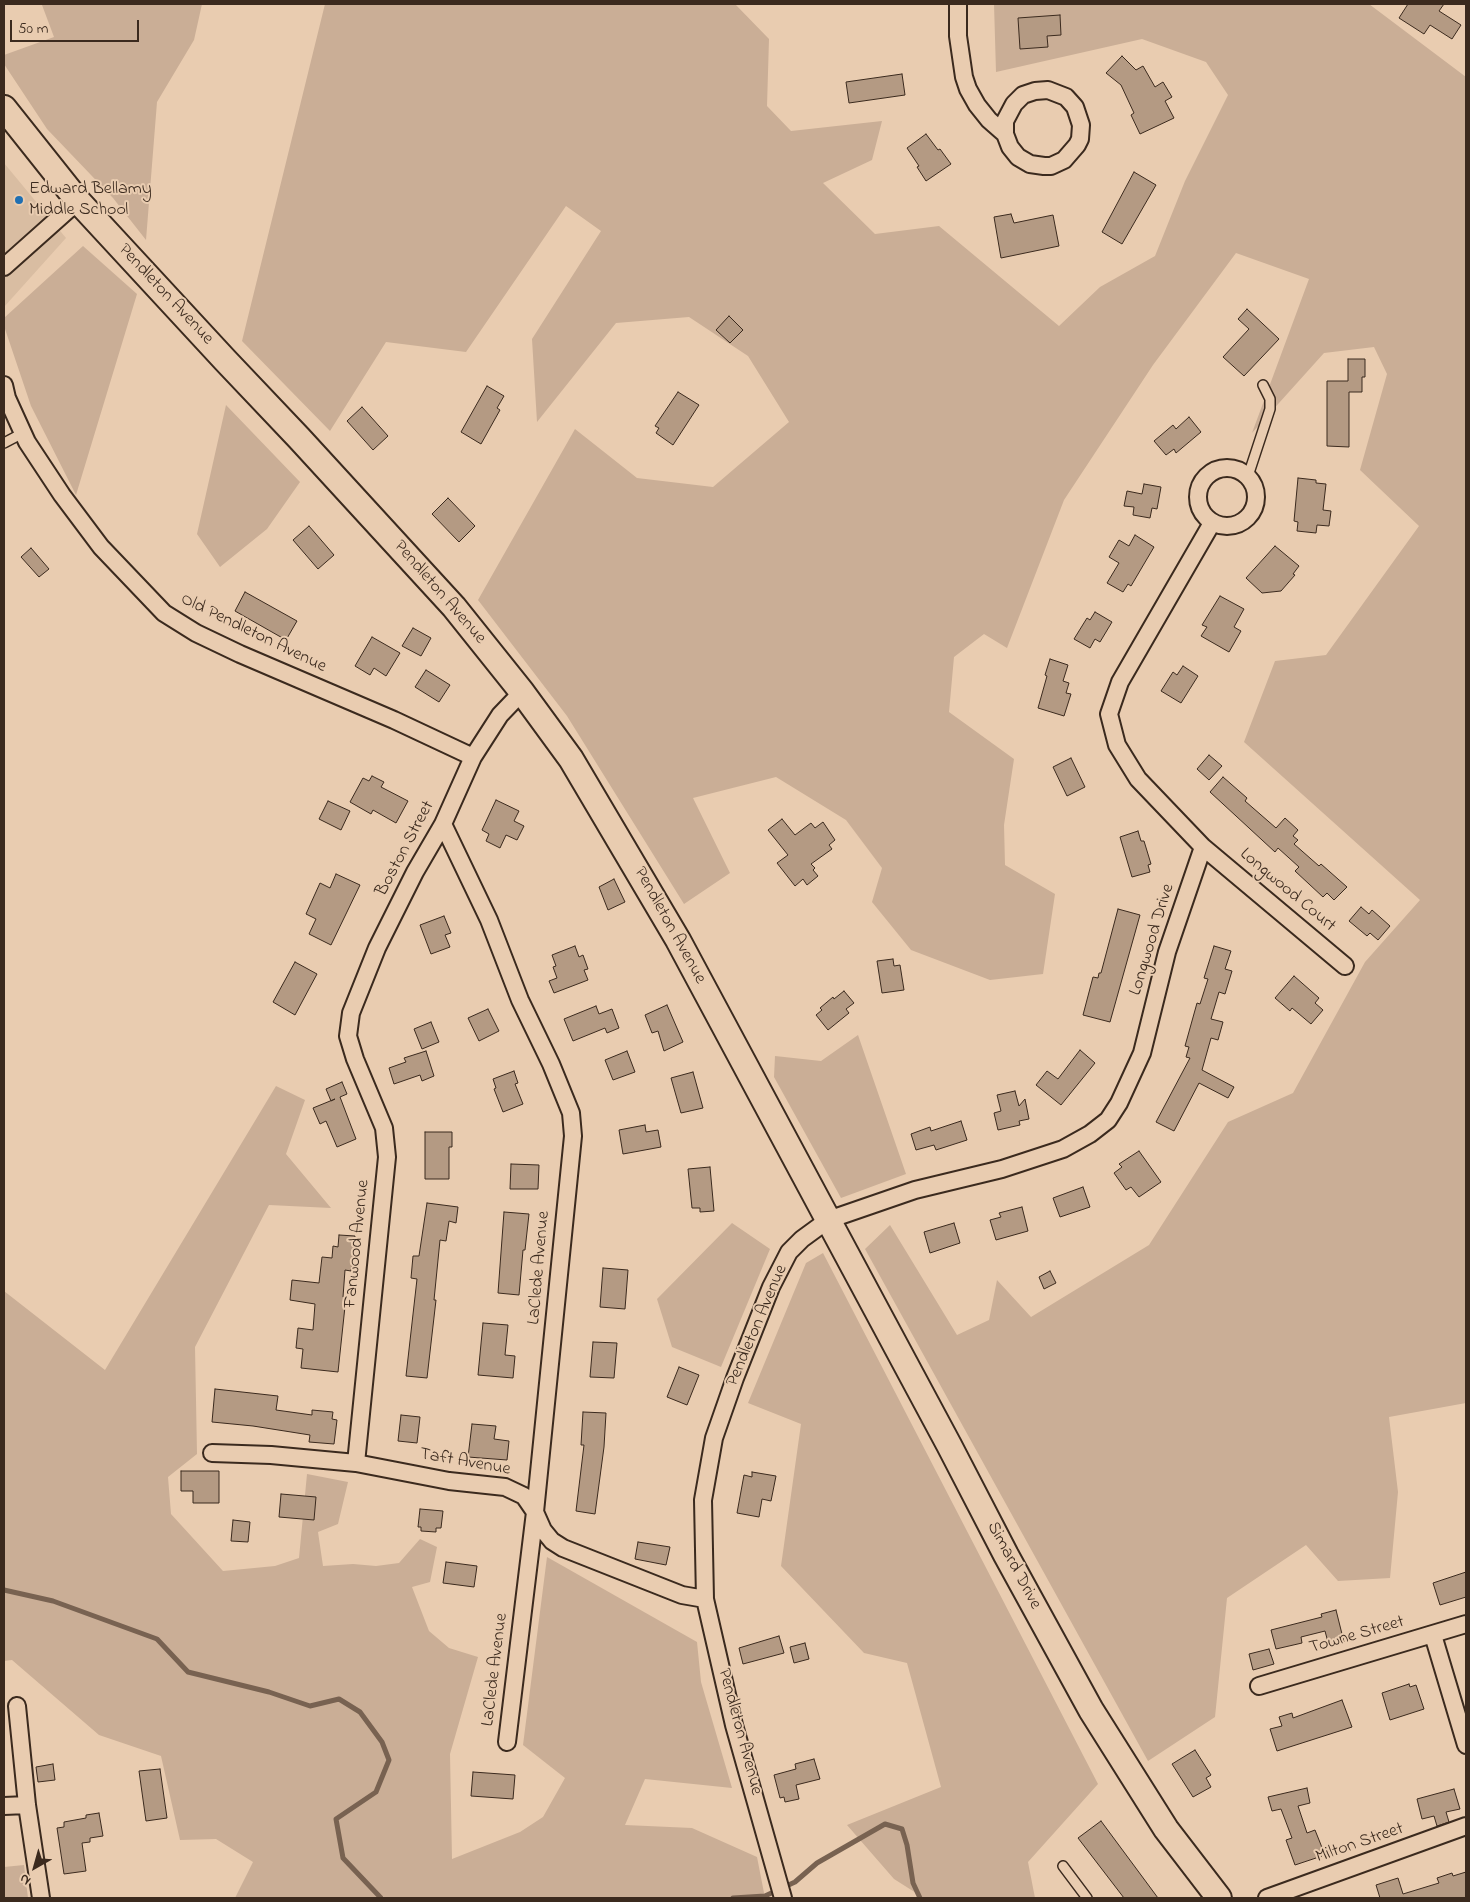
<!DOCTYPE html>
<style>
body{margin:0}
#map{position:relative;width:1470px;height:1902px;overflow:hidden;background:#e9ccb0;font-family:"Indie Flower",sans-serif}
canvas{display:block}
.frame{position:absolute;inset:0;border:5px solid #3b2a1e;pointer-events:none}
.north{position:absolute;left:10px;top:1842px;width:50px;height:50px;-webkit-text-stroke:4px #e9ccb0;paint-order:stroke;rotate:218deg;font-size:14px;font-weight:700;line-height:20px;text-align:center;color:#3b2a1e}
.north::after{content:'';display:block;margin:auto;width:18px;height:22px;background:#3b2a1e;clip-path:polygon(50% 0,100% 100%,50% 72%,0 100%)}
.scale{position:absolute;left:10px;top:20px;width:129px;height:22px;box-sizing:border-box;border:2px solid #3b2a1e;border-top:0;padding-left:6px;font-size:15px;line-height:18px;white-space:nowrap;color:#3b2a1e;-webkit-text-stroke:4px #e9ccb0;paint-order:stroke}
</style>
<div id="map">
<canvas width="1470" height="1902"></canvas>
<div class="frame"></div>
<div class="north">N</div>
<div class="scale">50 m</div>
</div>
<script>
const g = document.querySelector('canvas').getContext('2d');
g.lineJoin = 'round';
function fillPath(path, color) { g.fillStyle = color; g.fill(path, 'evenodd'); }
const shape = rows => new Path2D(rows.map(r => 'M' + r).join(''));
function trace(path, color, width, dash) { g.strokeStyle = color; g.lineWidth = width; g.lineCap = dash ? 'butt' : 'round'; g.setLineDash(dash || []); g.stroke(path); }
function label(font, color, halo, rows, align = 'center') {
  g.font = font + ' "Indie Flower",sans-serif'; g.lineWidth = 4; g.setLineDash([]); g.textBaseline = 'middle'; g.strokeStyle = halo; g.fillStyle = color; for (const [text, x, y, turn = 0] of rows) {
    g.save(); g.translate(x, y); g.rotate((+turn || 0) * Math.PI / 180); g.textAlign = isNaN(turn) ? turn : align; if (halo) g.strokeText(text, 0, 0); g.fillText(text, 0, 0); g.restore();
  }
}
fillPath(shape([
 [4,163,66,238,4,307]
]), '#d9bda2');
fillPath(shape([
 [43,4,202,4,194,40,157,102,146,240,113,198,47,129,4,64,4,55,54,37,42,5],
 [325,4,735,4,769,39,767,106,791,131,882,121,872,160,823,183,875,234,939,226,1059,326,1100,287,1155,256,1185,181,1228,95,1206,62,1142,39,996,72,994,4,1369,4,1466,77,1466,1403,1389,1417,1398,1492,1390,1578,1338,1581,1306,1545,1227,1598,1215,1717,1148,1761,865,1249,890,1225,957,1335,989,1320,997,1280,1031,1317,1149,1245,1228,1122,1293,1093,1365,962,1420,900,1244,742,1275,661,1326,655,1419,526,1360,470,1387,374,1374,347,1324,353,1252,433,1309,279,1236,253,1153,365,1064,500,1007,648,984,634,954,657,949,712,1014,759,1004,825,1005,865,1055,894,1043,974,990,980,911,950,872,902,882,868,846,820,776,777,693,798,730,873,684,904,567,716,478,600,575,429,637,478,713,487,789,422,748,356,689,317,616,323,537,422,532,339,601,231,566,206,466,352,386,342,330,431,242,341],
 [83,246,137,294,76,495,31,406,4,326,4,318],
 [226,405,300,482,267,529,220,567,197,534],
 [858,1035,906,1174,841,1198,774,1077,775,1056,821,1061],
 [276,1086,305,1100,286,1154,331,1208,269,1205,195,1347,197,1454,168,1477,171,1514,223,1571,275,1566,299,1558,307,1474,348,1482,338,1524,318,1532,323,1566,353,1564,376,1566,399,1563,420,1539,437,1547,430,1582,412,1587,429,1631,449,1648,478,1657,450,1754,452,1859,520,1832,543,1817,565,1778,523,1745,547,1557,697,1642,701,1682,732,1788,645,1779,625,1825,692,1828,757,1857,765,1898,235,1898,253,1862,216,1839,180,1840,161,1756,99,1735,12,1660,4,1661,4,1291,105,1370],
 [732,1223,770,1249,721,1367,672,1347,657,1299],
 [823,1253,1098,1784,1028,1862,1035,1898,924,1898,894,1879,847,1825,941,1787,907,1663,864,1653,781,1566,801,1424,748,1403,806,1263],
 [24,1865,28,1898,4,1898,4,1867]
]), '#caae96');
trace(shape([
 [4,1590,53,1601,157,1639,188,1672,269,1692,310,1706,339,1699,360,1712,382,1742,389,1760,376,1792,336,1819,343,1858,381,1898],
 [733,1898,765,1896,795,1882,817,1863,885,1824,902,1829,907,1845,913,1883,920,1898]
]), '#786251', 5);
const building = shape([
 [1408,4,1444,4,1439,11,1461,25,1452,39,1430,25,1424,34,1399,18,1408,4],
 [1060,15,1061,35,1047,36,1048,47,1020,49,1018,18,1060,15],
 [1122,56,1136,70,1143,66,1155,87,1163,82,1172,97,1165,101,1174,118,1140,134,1131,115,1134,113,1121,85,1106,73,1122,56],
 [902,74,905,95,849,103,846,82,902,74],
 [926,134,938,150,940,149,951,164,926,181,917,167,919,166,907,148,926,134],
 [1134,172,1156,185,1122,244,1102,232,1134,172],
 [1011,214,1014,223,1053,215,1059,246,1001,258,994,217,1011,214],
 [1247,309,1279,339,1244,376,1223,357,1249,329,1238,319,1247,309],
 [729,316,743,330,730,343,716,330,729,316],
 [1348,359,1365,359,1365,377,1362,377,1362,392,1349,392,1349,447,1327,446,1327,381,1348,381,1348,359],
 [487,386,504,396,497,408,500,410,481,444,461,432,487,386],
 [678,392,699,405,673,445,656,433,659,428,655,426,678,392],
 [362,407,388,436,373,450,347,421,362,407],
 [1189,417,1201,432,1176,453,1174,449,1166,455,1154,441,1173,425,1176,429,1189,417],
 [1298,478,1316,480,1316,483,1326,484,1323,510,1331,511,1329,526,1317,525,1316,533,1297,531,1298,522,1294,521,1298,478],
 [1144,484,1161,487,1157,509,1152,508,1150,518,1133,515,1134,507,1124,506,1127,491,1142,494,1144,484],
 [448,498,475,526,459,542,432,514,448,498],
 [309,526,334,555,318,569,293,540,309,526],
 [1135,535,1154,547,1131,586,1128,584,1123,592,1107,583,1119,563,1109,557,1119,540,1129,546,1135,535],
 [1275,546,1299,566,1293,574,1295,575,1281,591,1262,593,1246,578,1275,546],
 [31,548,49,569,39,577,21,557,31,548],
 [245,592,297,621,286,640,235,611,245,592],
 [1220,596,1244,609,1234,627,1241,631,1229,652,1201,636,1207,627,1202,625,1220,596],
 [1095,612,1112,622,1100,642,1095,639,1090,648,1074,639,1087,618,1090,620,1095,612],
 [413,628,431,638,421,656,402,646,413,628],
 [372,637,400,653,386,676,374,668,370,675,355,666,372,637],
 [1050,659,1068,665,1063,681,1069,683,1066,693,1071,694,1064,716,1038,708,1047,676,1045,675,1050,659],
 [1183,666,1198,676,1181,703,1161,691,1173,672,1177,675,1183,666],
 [426,670,450,685,439,702,415,687,426,670],
 [1209,755,1222,766,1209,780,1197,769,1209,755],
 [1071,758,1085,787,1067,796,1053,767,1071,758],
 [372,776,384,782,381,787,408,801,396,823,373,810,371,814,350,802,363,778,369,781,372,776],
 [1223,777,1247,798,1245,801,1276,828,1285,818,1298,830,1293,836,1298,840,1294,844,1319,866,1321,864,1347,887,1334,900,1327,893,1323,897,1295,871,1299,867,1278,848,1275,852,1210,792,1223,777],
 [496,800,519,811,514,821,524,826,517,840,506,835,500,848,486,841,489,834,482,830,496,800],
 [328,801,350,811,341,830,319,819,328,801],
 [782,819,795,835,811,823,815,828,823,822,835,840,829,845,832,849,811,864,815,868,813,870,818,876,807,885,803,879,795,886,777,863,788,855,768,830,782,819],
 [1138,831,1141,841,1144,841,1151,864,1148,865,1150,872,1132,877,1120,837,1138,831],
 [336,874,360,885,331,945,309,934,316,919,306,914,320,883,330,888,336,874],
 [614,879,625,902,608,910,599,887,614,879],
 [1361,907,1369,914,1372,910,1390,926,1378,940,1370,933,1367,936,1349,921,1361,907],
 [1118,909,1140,915,1110,1022,1083,1015,1093,977,1098,978,1099,973,1101,973,1118,909],
 [444,916,451,933,445,935,450,947,431,954,420,925,444,916],
 [575,946,579,957,583,955,588,969,584,970,588,980,554,993,549,981,557,978,553,967,556,966,552,955,575,946],
 [1214,946,1231,951,1225,969,1232,971,1225,994,1219,992,1211,1019,1223,1022,1218,1040,1211,1038,1202,1070,1234,1087,1228,1098,1199,1083,1174,1131,1156,1122,1190,1058,1186,1057,1189,1047,1185,1046,1197,1003,1200,1004,1208,979,1204,978,1214,946],
 [893,959,894,966,900,965,904,990,882,993,877,961,893,959],
 [295,962,317,974,295,1015,273,1002,295,962],
 [1294,976,1319,998,1315,1003,1323,1010,1311,1024,1292,1008,1290,1011,1275,998,1294,976],
 [844,991,854,1003,846,1009,849,1013,828,1030,816,1015,822,1010,820,1008,833,997,834,999,844,991],
 [667,1005,683,1042,664,1051,658,1031,652,1033,645,1015,667,1005],
 [596,1006,599,1014,612,1009,619,1028,607,1033,605,1028,573,1041,564,1019,596,1006],
 [488,1009,499,1031,479,1041,468,1018,488,1009],
 [431,1022,439,1042,422,1049,414,1029,431,1022],
 [1080,1050,1095,1063,1061,1105,1036,1085,1047,1071,1058,1079,1080,1050],
 [426,1051,434,1076,422,1081,420,1075,394,1084,389,1068,406,1062,404,1058,426,1051],
 [627,1051,635,1072,613,1080,605,1060,627,1051],
 [514,1071,518,1083,515,1084,523,1104,503,1112,494,1089,496,1088,493,1079,514,1071],
 [693,1072,703,1108,681,1113,671,1078,693,1072],
 [342,1082,347,1094,340,1097,356,1139,337,1147,326,1121,320,1124,313,1108,335,1099,331,1101,326,1089,342,1082],
 [1015,1091,1019,1106,1025,1099,1029,1119,1019,1121,1020,1125,998,1130,994,1113,1001,1111,997,1095,1015,1091],
 [961,1121,967,1140,936,1150,934,1145,916,1150,911,1134,930,1127,931,1131,961,1121],
 [645,1125,646,1132,658,1130,661,1147,623,1154,619,1130,645,1125],
 [425,1132,452,1132,452,1147,449,1147,449,1179,425,1179,425,1132],
 [1139,1151,1161,1182,1139,1197,1131,1187,1126,1190,1114,1173,1122,1167,1119,1164,1139,1151],
 [511,1164,539,1165,538,1189,510,1189,511,1164],
 [710,1167,714,1211,700,1212,700,1208,692,1208,688,1169,710,1167],
 [1083,1187,1090,1207,1060,1217,1053,1198,1083,1187],
 [427,1203,458,1207,456,1223,449,1221,446,1241,440,1240,434,1300,436,1300,427,1378,406,1376,417,1279,411,1278,413,1256,419,1256,427,1203],
 [1022,1207,1028,1231,996,1240,990,1220,1001,1217,999,1213,1022,1207],
 [504,1212,529,1214,525,1250,523,1250,519,1295,498,1293,504,1212],
 [954,1223,960,1243,930,1253,924,1232,954,1223],
 [339,1235,355,1236,351,1271,345,1270,343,1297,346,1297,338,1372,301,1368,303,1349,296,1348,298,1328,313,1330,315,1304,290,1300,292,1280,319,1283,322,1257,332,1258,333,1246,338,1247,339,1235],
 [603,1268,628,1270,625,1309,600,1307,603,1268],
 [1050,1271,1056,1283,1044,1289,1039,1277,1050,1271],
 [483,1323,508,1325,505,1355,515,1356,513,1378,478,1375,483,1323],
 [593,1342,617,1343,614,1378,590,1377,593,1342],
 [679,1367,699,1375,687,1405,667,1397,679,1367],
 [215,1389,278,1396,276,1410,312,1415,312,1410,333,1412,332,1419,337,1420,334,1444,309,1442,310,1435,253,1426,212,1422,215,1389],
 [583,1412,606,1413,604,1447,595,1514,576,1511,584,1445,581,1445,583,1412],
 [401,1415,420,1417,417,1443,398,1441,401,1415],
 [472,1424,496,1426,494,1439,509,1441,507,1460,468,1457,472,1424],
 [181,1471,219,1471,219,1503,193,1503,193,1491,181,1491,181,1471],
 [752,1472,776,1476,771,1501,762,1499,759,1517,737,1513,744,1475,752,1477,752,1472],
 [281,1494,316,1497,314,1520,279,1517,281,1494],
 [420,1509,443,1511,441,1528,436,1528,436,1532,421,1531,421,1527,418,1527,420,1509],
 [233,1520,250,1522,248,1542,231,1541,233,1520],
 [638,1542,670,1547,666,1565,635,1559,638,1542],
 [446,1562,477,1566,474,1587,443,1583,446,1562],
 [1466,1572,1466,1597,1440,1605,1433,1583,1466,1572],
 [1336,1610,1344,1642,1329,1646,1325,1631,1301,1637,1302,1643,1276,1649,1271,1630,1322,1617,1321,1614,1336,1610],
 [779,1636,784,1653,743,1664,739,1648,779,1636],
 [805,1643,809,1659,794,1663,790,1647,805,1643],
 [1269,1649,1274,1664,1253,1670,1249,1654,1269,1649],
 [1409,1684,1410,1687,1416,1685,1424,1709,1390,1720,1382,1693,1409,1684],
 [1342,1700,1352,1727,1277,1751,1270,1729,1282,1726,1279,1717,1292,1713,1293,1718,1342,1700],
 [1195,1750,1211,1775,1206,1778,1211,1787,1193,1797,1172,1764,1195,1750],
 [814,1759,820,1779,796,1785,799,1799,785,1802,784,1797,780,1798,774,1775,796,1769,795,1764,814,1759],
 [53,1764,55,1780,38,1782,36,1767,53,1764],
 [160,1769,167,1818,146,1821,139,1771,160,1769],
 [473,1772,515,1775,513,1799,471,1796,473,1772],
 [1307,1788,1310,1803,1298,1806,1307,1833,1315,1830,1323,1850,1320,1851,1322,1856,1295,1865,1286,1840,1292,1838,1281,1809,1272,1811,1268,1797,1307,1788],
 [1454,1789,1460,1809,1446,1812,1449,1822,1437,1826,1434,1816,1422,1819,1417,1799,1454,1789],
 [99,1813,103,1836,90,1838,90,1842,82,1843,86,1871,64,1874,57,1828,64,1827,64,1822,86,1818,86,1815,99,1813],
 [1101,1821,1158,1898,1124,1898,1078,1838,1101,1821],
 [1466,1872,1466,1898,1380,1898,1376,1885,1398,1878,1403,1894,1439,1883,1437,1878,1452,1873,1453,1876,1466,1872]
]);
fillPath(building, '#b49a83');
trace(building, '#3b2a1e', 1);
const lane = shape([
 [4,443,23,433],
 [1248,476,1270,409,1270,399,1263,385],
 [1063,1866,1087,1898]
]);
const street = shape([
 [958,4,958,36,964,77,968,89,977,105,989,120,1005,134,1010,147,1018,157,1030,164,1044,166,1051,166,1064,160,1077,145,1080,139,1081,125,1075,107,1066,97,1048,90,1035,91,1023,95,1014,104,1005,121,1005,134],
 [4,267,78,201],
 [4,385,7,398,27,442,62,495,101,547,164,613,196,633,240,654,394,720,473,757],
 '1198 497a29 29 0 1 1 58 0a29 29 0 1 1-58 0Z',
 [443,824,489,920,520,1000,551,1064,571,1113,573,1136,535,1512,507,1742],
 [1203,847,1345,966],
 [212,1453,271,1455,356,1463,449,1481,505,1487,524,1496,535,1512,543,1530,552,1541,563,1548,682,1595,705,1599],
 [356,1463,387,1157,384,1128,355,1059,348,1036,351,1013,377,948,415,872,443,824,473,757,500,715,522,692],
 [1433,1635,1466,1745],
 [1259,1686,1466,1624],
 [17,1706,27,1805,41,1898],
 [4,1806,27,1805],
 [783,1898,734,1725,705,1599,703,1500,714,1438,735,1378,771,1287,789,1252,802,1239,828,1220,915,1190,1002,1169,1063,1149,1090,1134,1108,1120,1119,1103,1142,1053,1167,952,1203,847,1138,779,1117,745,1109,714,1120,682,1212,523],
 [1267,1898,1466,1826]
]);
const secondary = shape([
 [4,108,78,201,225,360,299,438,454,607,522,692,571,759,678,940,949,1445,1006,1555,1091,1710,1166,1829,1219,1898]
]);
trace(lane, '#3b2a1e', 12);
trace(street, '#3b2a1e', 20);
trace(secondary, '#3b2a1e', 28);
trace(lane, '#e9ccb0', 9);
trace(street, '#e9ccb0', 16);
trace(secondary, '#e9ccb0', 24);
for (const [x, y, r, color] of [
 [19,200,5,"#1f6fb2"]
]) { const dot = new Path2D(); dot.arc(x, y, r, 0, 2 * Math.PI); g.fillStyle = color; g.fill(dot); trace(dot, '#e9ccb0', 2); }
label('18px', '#3b2a1e', '#e9ccb0', [
 ["Edward Bellamy",29,190],
 ["Middle School",29,211]
], 'left');
label('18px', '#3b2a1e', '#e9ccb0', [
 ["Pendleton Avenue",165,295,47],
 ["Pendleton Avenue",439,593,49],
 ["Old Pendleton Avenue",253,634,26],
 ["Boston Street",406,849,-62],
 ["Longwood Court",1287,891,40],
 ["Pendleton Avenue",669,926,61],
 ["Longwood Drive",1153,940,-73],
 ["Fanwood Avenue",358,1244,-84],
 ["LaClede Avenue",540,1268,-85],
 ["Pendleton Avenue",758,1326,-67],
 ["Taft Avenue",465,1463,10],
 ["Simard Drive",1013,1566,62],
 ["Towne Street",1357,1636,-16],
 ["LaClede Avenue",496,1670,-83],
 ["Pendleton Avenue",739,1732,75],
 ["Milton Street",1360,1844,-19]
]);
</script>
